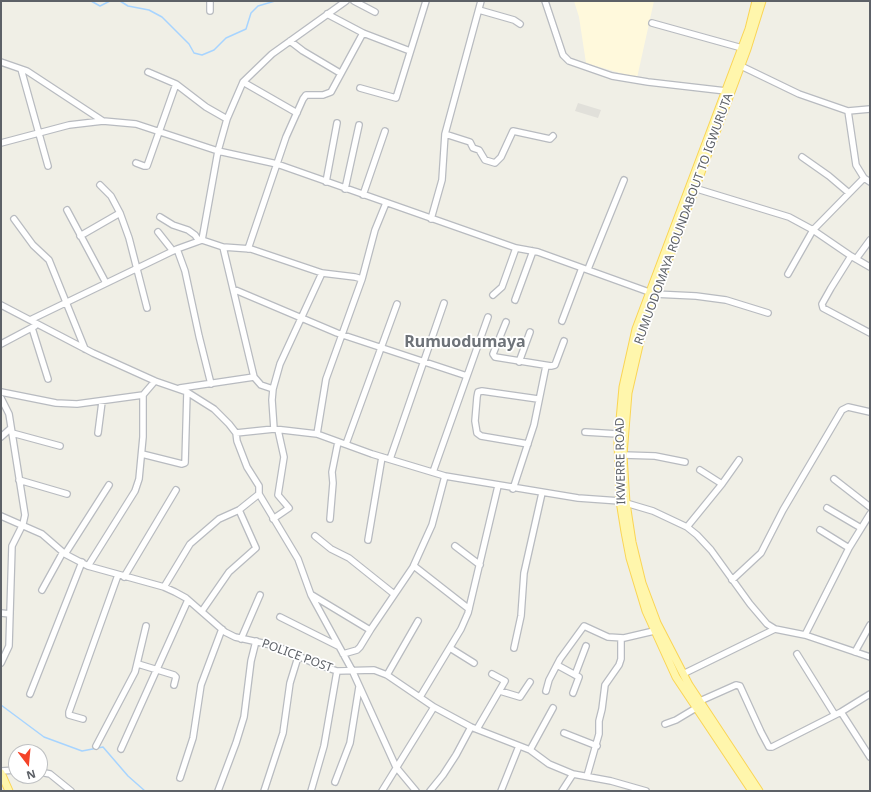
<!DOCTYPE html>
<style>
body{margin:0}
#map{position:relative;width:871px;height:792px;overflow:hidden;background:#f0efe6;font-family:"Noto Sans",sans-serif}
canvas{display:block}
.frame{position:absolute;inset:0;border:2px solid #5d6167;pointer-events:none}
.north{position:absolute;left:8px;top:744px;width:40px;height:40px;box-sizing:border-box;background:#fff;border:1px solid #bec0c2;border-radius:50%;rotate:164deg;font-size:11px;font-weight:700;line-height:16px;text-align:center;color:#5d6167}
.north::after{content:'';display:block;margin:auto;width:14px;height:18px;background:#f44328;clip-path:polygon(50% 0,100% 100%,50% 72%,0 100%)}
</style>
<div id="map">
<canvas width="871" height="792"></canvas>
<div class="frame"></div>
<div class="north">N</div>
</div>
<script>
const g = document.querySelector('canvas').getContext('2d');
g.lineJoin = 'round';
function fillPath(path, color) { g.fillStyle = color; g.fill(path, 'evenodd'); }
const shape = rows => new Path2D(rows.map(r => 'M' + r).join(''));
function trace(path, color, width, dash) { g.strokeStyle = color; g.lineWidth = width; g.lineCap = dash ? 'butt' : 'round'; g.setLineDash(dash || []); g.stroke(path); }
function label(font, color, halo, rows, align = 'center') {
  g.font = font + ' "Noto Sans",sans-serif'; g.lineWidth = 3.5; g.setLineDash([]); g.textBaseline = 'middle'; g.strokeStyle = halo; g.fillStyle = color; for (const [text, x, y, turn = 0] of rows) {
    g.save(); g.translate(x, y); g.rotate((+turn || 0) * Math.PI / 180); g.textAlign = isNaN(turn) ? turn : align; if (halo) g.strokeText(text, 0, 0); g.fillText(text, 0, 0); g.restore();
  }
}
fillPath(shape([
 [574,1,654,1,637,78,586,63,579,17]
]), '#fff9dc');
fillPath(shape([
 [578,103,601,110,598,118,575,111]
]), '#e1e0da');
trace(shape([
 [91,1,100,6,110,1],
 [120,1,128,6,149,10,162,17,189,44,194,53,202,55,214,50,226,38,246,29,251,13,258,6,275,1],
 [1,705,44,737,82,751,103,747,128,776,145,791]
]), '#a7d4ff', 1.5);
const minor = shape([
 [210,1,210,11],
 [354,1,375,12],
 [545,1,563,55,569,61,612,76,648,82,726,91],
 [479,10,514,20,520,24],
 [327,14,363,33,410,51],
 [652,23,742,48],
 [290,41,303,51,340,73],
 [1,62,27,71,103,121],
 [741,66,799,94,848,111,856,165,864,178,870,182],
 [21,69,48,166],
 [148,72,176,84,206,107,227,119],
 [243,82,297,113],
 [360,88,396,98,426,1],
 [848,111,870,109],
 [445,134,470,142,473,148,479,150,485,160,495,163,501,157,513,131,550,139,553,136],
 [1,143,69,125,103,121,136,124,218,151,277,164,516,248,538,252,649,292],
 [802,157,829,176,849,193],
 [136,163,144,166,147,166,176,84],
 [326,182,337,123],
 [100,185,111,196,120,213,129,238,147,308],
 [694,188,789,217,813,230,851,256,870,267],
 [345,189,359,125],
 [363,195,385,131],
 [67,210,106,283],
 [160,217,173,225,188,230,195,235,199,241],
 [14,219,33,245,49,260,85,349],
 [431,219,442,180,445,134,481,1],
 [158,232,173,251],
 [80,236,120,213],
 [202,240,218,151,227,119,243,82,272,54,346,1],
 [223,247,254,377,261,385,273,389],
 [177,249,185,271,199,336,211,384],
 [248,249,286,137,303,99,306,95,323,95,331,92,363,33],
 [851,256,831,288,822,304,823,308,870,333],
 [856,259,870,240],
 [588,269,624,180],
 [788,274,813,230,864,178],
 [233,289,337,333,467,376],
 [654,294,696,296,726,300,768,313],
 [493,295,502,287,516,248],
 [515,300,533,251],
 [1,305,93,353,155,381,187,392,214,409,229,424,236,433,237,441,247,467,259,486,259,494,298,559,311,595,352,670,396,767,416,791],
 [30,320,177,249,202,240,223,247,251,249,322,273,355,277,362,279],
 [562,321,582,268],
 [506,322,493,354,495,357,551,366,555,365,564,341],
 [32,328,48,379],
 [1,344,35,326],
 [519,362,530,332],
 [180,388,254,377],
 [1,392,56,403,77,404,143,395,155,381],
 [1,398,9,414,25,515,23,524,12,546,9,646,1,663],
 [274,429,272,400,273,389,280,364,322,273],
 [585,432,618,434],
 [12,433,60,446],
 [98,433,102,402],
 [236,433,274,429,317,434,372,454,445,476,578,498,620,501],
 [317,434,326,379,362,279,375,230,386,203],
 [1,437,11,428],
 [346,444,397,304],
 [528,444,481,436,477,433,475,421,477,397,478,392,482,391,538,399],
 [142,454,182,464,185,463,187,392],
 [623,455,655,456,685,462],
 [390,459,444,303],
 [700,470,722,484],
 [433,472,488,317],
 [834,479,870,507],
 [19,480,67,494],
 [513,489,534,425,546,366],
 [626,503,653,511,687,527,697,535,711,550,750,604,767,624,775,629,805,635,870,657],
 [827,508,861,528],
 [1,516,42,534,65,554,88,566,164,587,175,592,186,598,225,632,235,637,276,646,316,664,337,671,374,670,387,675,434,707,471,727,530,750,549,764,573,774,611,781,646,791],
 [273,519,289,508,278,495,284,457,278,430],
 [330,519,333,483,332,472,338,442],
 [687,527,722,484,739,460],
 [820,530,849,548],
 [315,536,331,549,349,558,394,594],
 [368,540,382,457],
 [455,546,480,565],
 [65,554,109,485],
 [88,566,135,491,139,479,143,437,143,395],
 [414,566,469,609],
 [124,577,176,490],
 [732,580,761,553,783,510,842,410,848,407,870,412],
 [164,587,190,544,219,519,239,510,259,494],
 [42,590,63,552],
 [312,595,370,630],
 [202,611,229,572,256,548,239,510],
 [1,613,10,614],
 [280,617,338,646],
 [805,635,849,548,870,514],
 [241,639,260,595],
 [450,648,474,663],
 [514,648,521,616,524,573,542,493],
 [855,652,870,625],
 [343,654,357,650,360,647,371,629,413,567,432,525,445,476],
 [797,654,835,715],
 [138,664,174,675,176,677,174,685],
 [557,665,579,677,573,693],
 [683,674,775,629],
 [387,675,418,621],
 [575,675,586,646],
 [500,691,520,697,530,682],
 [546,691,549,680,560,659,584,626,608,637,624,638,654,631],
 [30,694,82,562],
 [420,697,461,629,468,613,498,486],
 [700,701,736,685,740,686,761,732,769,747,772,747,841,712,870,757],
 [841,712,870,694],
 [83,719,69,715,69,712,118,575],
 [665,724,676,720,696,708],
 [477,729,505,681,492,674],
 [564,733,597,746],
 [96,746,135,672,146,626],
 [121,749,188,600],
 [530,750,553,708],
 [1,771,16,770],
 [40,772,50,774,71,791],
 [587,776,599,734,599,721,602,709,605,685,619,665,621,659,621,638],
 [180,778,193,738,201,685,222,629],
 [335,782,350,743,359,687],
 [218,791,236,743,244,717,251,661,256,641],
 [264,791,283,733,290,683,298,657],
 [311,791,324,746,337,671],
 [382,791,434,707],
 [430,791,443,775,456,755,471,727],
 [501,791,519,746],
 [562,791,573,774]
]);
const major = shape([
 [1,773,9,791],
 [752,791,676,677,646,611,630,558,625,532,620,501,618,442,623,387,636,329,749,29,756,1],
 [759,791,689,685,657,623,642,583,632,542,626,503,623,455,628,393,643,328,747,49,762,1]
]);
trace(minor, '#b8bbc0', 8);
trace(major, '#fad555', 9);
trace(minor, '#fff', 5.5);
trace(major, '#fff6ac', 7);
label('12px', '#5d6167', '#fff', [
 ["RUMUODOMAYA ROUNDABOUT TO IGWURUTA",684,219,-70],
 ["IKWERRE ROAD",621,461,-91],
 ["POLICE POST",297,656,20]
]);
label('bold 16px', '#6e7379', '#fff', [
 ["Rumuodumaya",465,342]
]);
</script>
